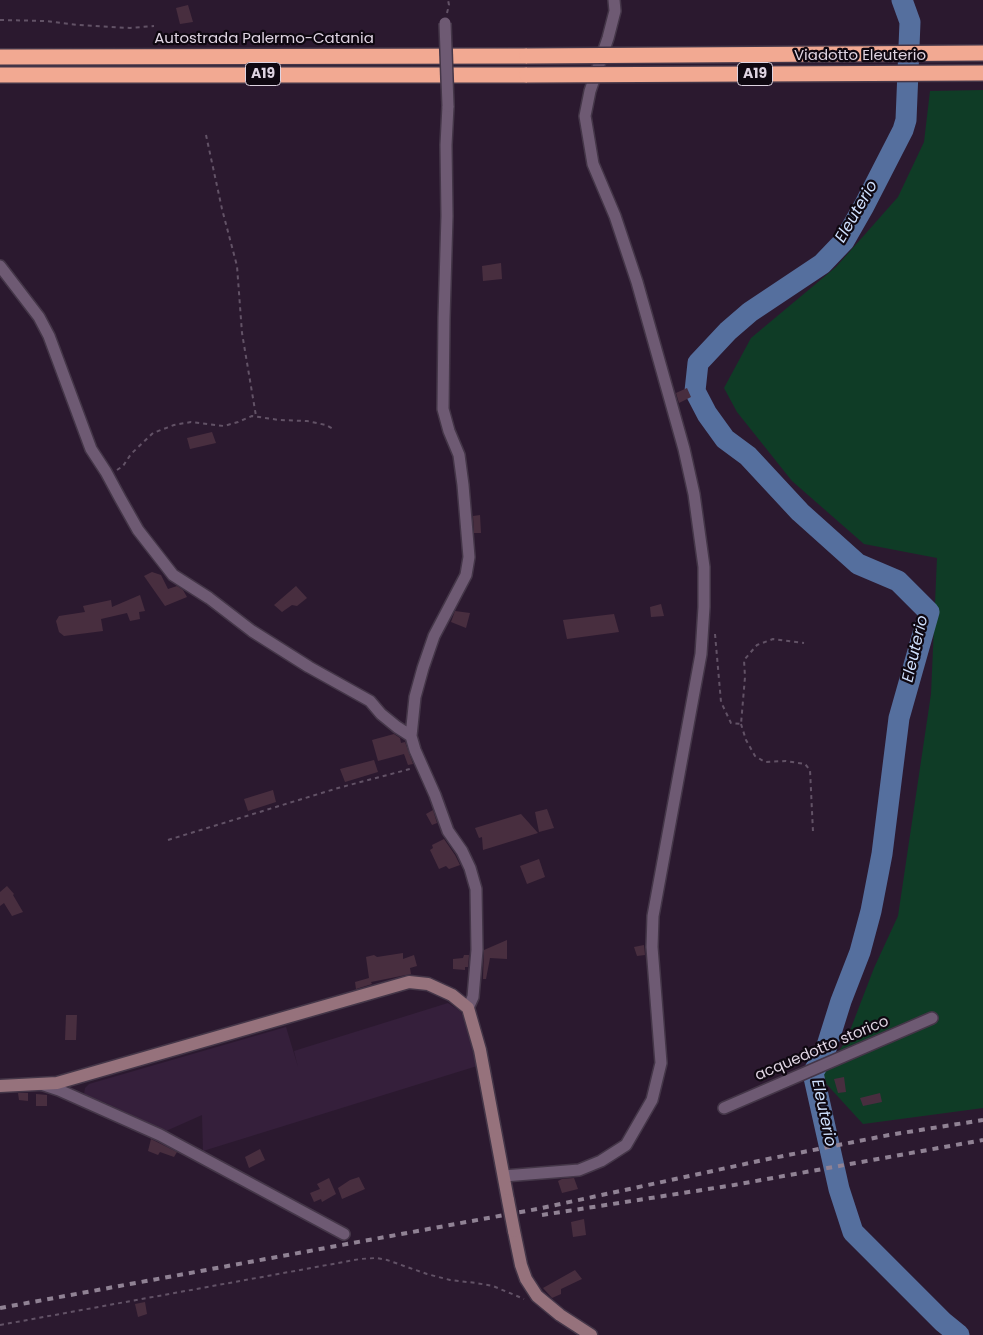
<!DOCTYPE html>
<style>
body{margin:0}
canvas{display:block;background:#2b192f}
</style>
<canvas width="983" height="1335"></canvas>
<script>
const g = document.querySelector('canvas').getContext('2d');
g.lineJoin = 'round';
function fillPath(path, color) { g.fillStyle = color; g.fill(path, 'evenodd'); }
const shape = rows => new Path2D(rows.map(r => 'M' + r).join(''));
function trace(path, color, width, dash) { g.strokeStyle = color; g.lineWidth = width; g.lineCap = dash ? 'butt' : 'round'; g.setLineDash(dash || []); g.stroke(path); }
function label(font, color, halo, rows, align = 'center') {
  g.font = font + ' Poppins,sans-serif'; g.lineWidth = 4.5; g.setLineDash([]); g.textBaseline = 'middle'; g.strokeStyle = halo; g.fillStyle = color; for (const [text, x, y, turn = 0] of rows) {
    g.save(); g.translate(x, y); g.rotate((+turn || 0) * Math.PI / 180); g.textAlign = isNaN(turn) ? turn : align; if (halo) g.strokeText(text, 0, 0); g.fillText(text, 0, 0); g.restore();
  }
}
fillPath(shape([
 [448,1003,460,1011,468,1026,475,1046,477,1066,203,1151,202,1115,166,1131,106,1103,84,1095,85,1088,89,1084,286,1027,298,1067,294,1051]
]), '#351f3b');
fillPath(shape([
 [983,90,983,1108,863,1124,820,1077,846,1041,874,968,898,916,931,694,937,558,864,544,792,481,737,412,724,388,751,338,836,267,898,197,924,142,930,91]
]), '#0f3c26');
trace(shape([
 [902,0,910,22,906,120,903,130,864,206,844,241,822,264,750,312,728,331,698,363,695,391,707,414,725,439,748,456,800,512,858,564,898,581,929,612,899,718,882,854,871,911,860,952,841,1001,825,1052,813,1073,839,1189,853,1232,943,1322,959,1335]
]), '#556f9e', 21);
fillPath(shape([
 [188,5,193,22,180,24,176,8],
 [501,263,502,279,483,281,482,266],
 [687,388,691,397,679,403,676,393],
 [212,432,216,443,190,449,187,438],
 [480,515,481,533,474,533,473,516],
 [152,572,161,575,168,589,177,586,183,590,187,597,165,606,144,576],
 [296,586,307,598,297,606,292,605,282,612,274,605],
 [140,595,145,611,139,612,140,619,130,621,127,613,101,619,103,631,64,636,59,632,56,621,59,616,85,612,83,606,111,600,112,607],
 [661,604,664,616,651,617,650,607],
 [455,611,470,613,466,628,451,622],
 [614,614,619,632,567,639,563,620],
 [394,734,400,738,401,743,405,742,413,764,408,765,404,754,378,761,372,740],
 [374,760,378,772,345,782,340,769],
 [273,790,276,802,248,811,244,799],
 [547,809,554,828,539,832,535,812],
 [433,810,437,823,432,825,426,814],
 [521,814,538,833,483,850,482,837,479,838,475,828],
 [444,839,455,855,460,865,449,869,446,866,439,869,430,850,433,848,432,845],
 [539,859,545,877,527,884,520,866],
 [7,886,14,894,13,895,23,912,12,916,4,903,0,906,0,892],
 [507,940,507,959,490,958,486,979,483,979,484,950],
 [644,945,645,955,637,956,634,947],
 [403,953,403,959,414,955,417,966,410,968,411,974,371,982,372,984,356,989,355,982,369,978,366,957,374,955,377,957],
 [464,955,469,955,468,967,465,967,465,970,453,969,453,959,463,958],
 [66,1015,77,1015,76,1040,65,1040],
 [844,1077,846,1092,838,1093,834,1079],
 [18,1093,28,1093,28,1101,19,1100],
 [880,1093,882,1102,863,1106,860,1098],
 [36,1094,47,1095,47,1106,36,1106],
 [151,1139,177,1152,174,1157,160,1152,158,1155,148,1151],
 [260,1149,265,1160,249,1168,245,1157],
 [359,1177,365,1189,342,1199,338,1188,350,1180],
 [329,1178,336,1194,322,1202,321,1199,314,1202,310,1193,320,1189,317,1184],
 [574,1178,578,1189,562,1193,558,1181,562,1179],
 [584,1219,586,1235,573,1237,571,1222],
 [575,1270,582,1279,561,1289,561,1294,552,1298,543,1288],
 [145,1302,147,1314,138,1317,135,1304]
]), '#482e3f');
const street = shape([
 [448,106,446,145,447,216,444,318,443,409,449,431,459,455,463,485,469,557,466,575,434,636,423,668,415,697,411,736,415,750,435,795,448,831,462,851,470,868,476,889,477,950,473,997,468,1008],
 [0,266,39,317,49,336,91,449,106,472,120,498,138,530,173,575,209,598,252,631,309,667,370,701,381,714,397,727,411,736],
 [41,1084,59,1090,160,1135,344,1234],
 [724,1108,932,1018],
 [504,1176,579,1170,601,1161,626,1145,652,1100,661,1063,652,947,653,916,701,654,704,607,704,567,694,494,684,449,637,282,615,216,593,164,585,116,590,91,608,38,615,11,614,0]
]);
const secondary = shape([
 [0,1086,57,1083,409,982,428,984,452,995,468,1008,480,1050,508,1200],
 [514,1231,521,1265,526,1279,537,1296,560,1315,591,1335]
]);
const highway = shape([
 [0,57,527,56],
 [0,75,527,75]
]);
trace(street, '#443648', 14);
trace(secondary, '#443648', 15);
trace(highway, '#443648', 18);
trace(shape([
 [447,13,449,5,448,0],
 [0,20,45,21,78,25,130,28,154,26],
 [206,135,222,209,237,266,242,333,256,416],
 [117,470,123,466,131,454,153,433,174,425,191,422,224,426,238,422,252,416,279,420,307,421,326,425,333,429],
 [715,634,721,702,731,723,741,724,745,677,744,660,757,645,773,639,804,643],
 [741,724,746,740,755,756,765,762,786,761,805,764,810,770,813,832],
 [168,840,338,788,410,769],
 [0,1325,360,1259,376,1258,387,1260,427,1274,450,1280,476,1283,493,1286,524,1299]
]), '#625266', 2, [4, 4]);
trace(street, '#6e5a73', 11);
trace(secondary, '#96727c', 12);
trace(highway, '#f2a992', 15);
trace(shape([
 [542,1215,734,1185,983,1140],
 [0,1308,537,1209,768,1159,889,1135,983,1120]
]), '#908294', 4, [6, 6]);
const streetBridge = shape([
 [445,23,448,106]
]);
const secondaryBridge = shape([
 [508,1200,514,1231]
]);
const highwayBridge = shape([
 [527,56,983,53],
 [527,75,983,73]
]);
trace(streetBridge, '#443648', 14, []);
trace(secondaryBridge, '#443648', 15, []);
trace(highwayBridge, '#443648', 18, []);
trace(streetBridge, '#6e5a73', 11);
trace(secondaryBridge, '#96727c', 12);
trace(highwayBridge, '#f2a992', 15);
for (const [x, y, w] of [
 [263,74,35],
 [755,74,35]
]) { const box = new Path2D(); box.roundRect(x - w / 2, y - 11.5, w, 23, 4); g.fillStyle = '#0f0811'; g.fill(box); trace(box, '#dfd4e2', 1); }
label('bold 14px', '#dfd4e2', null, [
 ["A19",263,74],
 ["A19",755,74]
]);
label('15px', '#dfd4e2', '#0f0811', [
 ["Autostrada Palermo-Catania",264,39],
 ["Viadotto Eleuterio",860,56],
 ["acquedotto storico",822,1049,-23]
]);
label('italic 16px', '#cddefb', '#0f0811', [
 ["Eleuterio",857,212,-60],
 ["Eleuterio",916,649,-77],
 ["Eleuterio",823,1113,78]
]);
</script>
